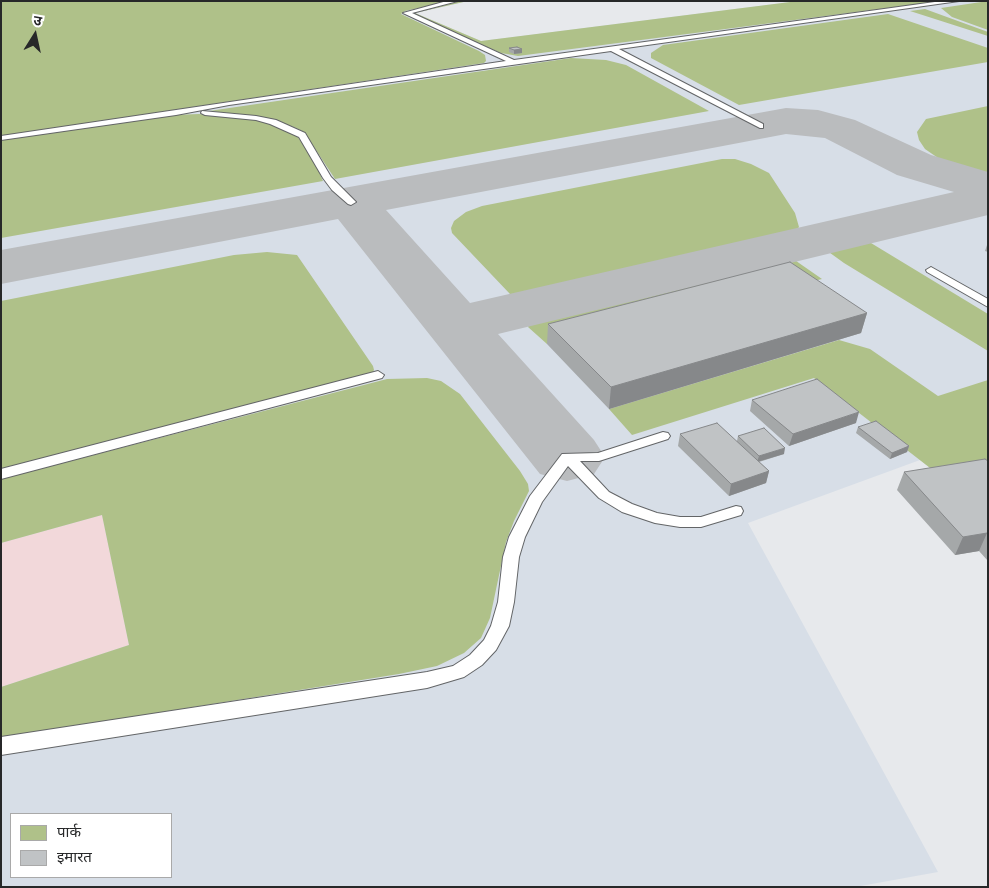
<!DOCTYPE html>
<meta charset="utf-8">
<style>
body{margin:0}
#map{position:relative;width:989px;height:888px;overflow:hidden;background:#e7e9ec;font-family:"Space Grotesk","Noto Sans Devanagari",sans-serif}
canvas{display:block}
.frame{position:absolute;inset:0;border:2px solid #272829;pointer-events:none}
.legend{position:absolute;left:10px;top:813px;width:162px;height:65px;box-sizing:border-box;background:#fff;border:1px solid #a9a9a9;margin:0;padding:6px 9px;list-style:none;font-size:15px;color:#272829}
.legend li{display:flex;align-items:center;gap:10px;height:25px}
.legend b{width:25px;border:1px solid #a9a9a9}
.north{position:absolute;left:10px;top:10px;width:50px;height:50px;-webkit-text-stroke:4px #fff;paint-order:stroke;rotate:10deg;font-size:14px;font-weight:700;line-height:20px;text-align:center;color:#272829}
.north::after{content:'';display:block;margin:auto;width:18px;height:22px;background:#272829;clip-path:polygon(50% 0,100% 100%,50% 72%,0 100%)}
</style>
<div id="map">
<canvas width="989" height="888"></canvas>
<div class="frame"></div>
<ul class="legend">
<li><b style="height:14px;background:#afc189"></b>पार्क</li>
<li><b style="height:14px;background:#c0c3c5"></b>इमारत</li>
</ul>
<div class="north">उ</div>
</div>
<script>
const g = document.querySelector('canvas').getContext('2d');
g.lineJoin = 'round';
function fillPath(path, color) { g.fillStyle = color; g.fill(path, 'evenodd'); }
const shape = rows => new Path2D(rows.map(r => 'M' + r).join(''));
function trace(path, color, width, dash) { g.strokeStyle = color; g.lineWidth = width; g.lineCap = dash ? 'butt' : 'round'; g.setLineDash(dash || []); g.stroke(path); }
fillPath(shape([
 [1,1,468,1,415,13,481,41,798,1,988,1,988,462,943,478,920,460,748,523,938,872,855,887,1,887],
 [11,814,171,814,171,877,11,877]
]), '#d7dee7');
fillPath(shape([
 [102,515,129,645,1,687,1,543]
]), '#f2d8da');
fillPath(shape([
 [1,1,450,1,405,11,401,14,479,51,485,55,486,61,484,63,1,136],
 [461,1,468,1,415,13,481,41,798,1,941,1,518,56,501,53,411,14],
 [988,1,988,30,952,17,941,8],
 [925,9,988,32,988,36,910,11],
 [888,14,988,48,988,62,739,105,651,58,651,53,663,45],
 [571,58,606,60,626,65,709,111,335,179,304,132,294,127,257,116,209,111],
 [988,106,988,181,979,179,941,160,925,149,919,140,917,132,926,119],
 [199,114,254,119,268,123,297,136,312,156,323,181,1,238,1,140,172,115],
 [722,159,735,159,751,164,769,173,795,213,799,227,795,232,779,241,757,247,526,299,517,298,510,294,452,233,451,228,454,221,466,212,482,206],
 [866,240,988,314,988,351,844,263,826,250,838,245],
 [267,252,297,255,373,366,374,370,373,372,1,469,1,301,234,255],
 [786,254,822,279,547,344,528,327,532,320,543,315],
 [839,340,870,349,938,396,988,380,988,463,943,478,814,378,632,435,609,409],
 [427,378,441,381,460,394,520,471,528,484,529,491,514,521,506,542,490,618,481,638,464,653,437,666,399,674,1,738,1,687,129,645,102,515,1,543,1,479,387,379]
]), '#afc189');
fillPath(shape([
 [786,108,818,110,855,120,931,155,988,172,988,215,498,334,594,440,605,457,594,474,567,481,540,474,338,219,1,284,1,250,786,108],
 [786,134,825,138,897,175,954,192,470,303,386,210,786,134]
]), '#babcbe');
const service = shape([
 [447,1,458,1,412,13,514,60,942,1,959,1,619,49,763,124,763,128,760,128,611,51,229,105,176,115,1,140,1,136,506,61,403,13,447,1],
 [202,111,256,116,276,120,305,133,331,177,356,202,351,205,348,204,332,190,323,178,299,137,270,124,256,120,205,115,201,113,202,111],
 [931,267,988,299,988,307,927,272,926,270,931,267],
 [378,371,384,375,382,378,1,479,1,469,378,371],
 [663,432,668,433,670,436,668,439,599,461,580,461,609,492,632,504,657,513,680,517,701,517,736,506,741,507,743,511,741,515,701,527,680,527,655,523,622,512,599,498,568,466,542,502,525,537,519,557,514,602,509,626,496,650,482,665,464,677,427,688,1,755,1,737,427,672,453,666,470,655,484,640,491,626,498,602,503,557,509,537,530,496,562,454,598,453,663,432]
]);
trace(service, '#636567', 2);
fillPath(service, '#fff');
fillPath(shape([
 [509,48,522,53,514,54,509,52],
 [988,242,988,252,985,251],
 [867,313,861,333,609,409,547,344,548,324],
 [752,400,856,423,789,446,750,411],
 [858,427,909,446,907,452,890,459,856,433],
 [680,434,737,441,738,436,784,454,759,462,769,471,766,483,729,496,678,446],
 [988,461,988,561,979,551,955,555,897,490,904,472]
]), '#a5a8a9');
fillPath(shape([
 [522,49,522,53,514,54,514,50],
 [867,313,861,333,609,409,611,387],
 [859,412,856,423,789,446,793,434],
 [909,446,907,452,890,459,892,453],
 [785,448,784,454,757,462,759,456],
 [769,471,766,483,729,496,731,484],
 [987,533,979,551,955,555,963,537]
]), '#86888a');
const building = shape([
 [517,47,522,49,514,50,509,48,517,47],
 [790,262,867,313,611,387,548,324,790,262],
 [817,379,859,412,793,434,752,400,817,379],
 [876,421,909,446,892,453,858,427,876,421],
 [717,423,769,471,731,484,680,434,717,423],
 [764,428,785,448,759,456,738,436,764,428],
 [985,459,988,461,988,534,987,533,963,537,904,472,985,459]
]);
fillPath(building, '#c0c3c5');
trace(building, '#86888a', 1);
</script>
